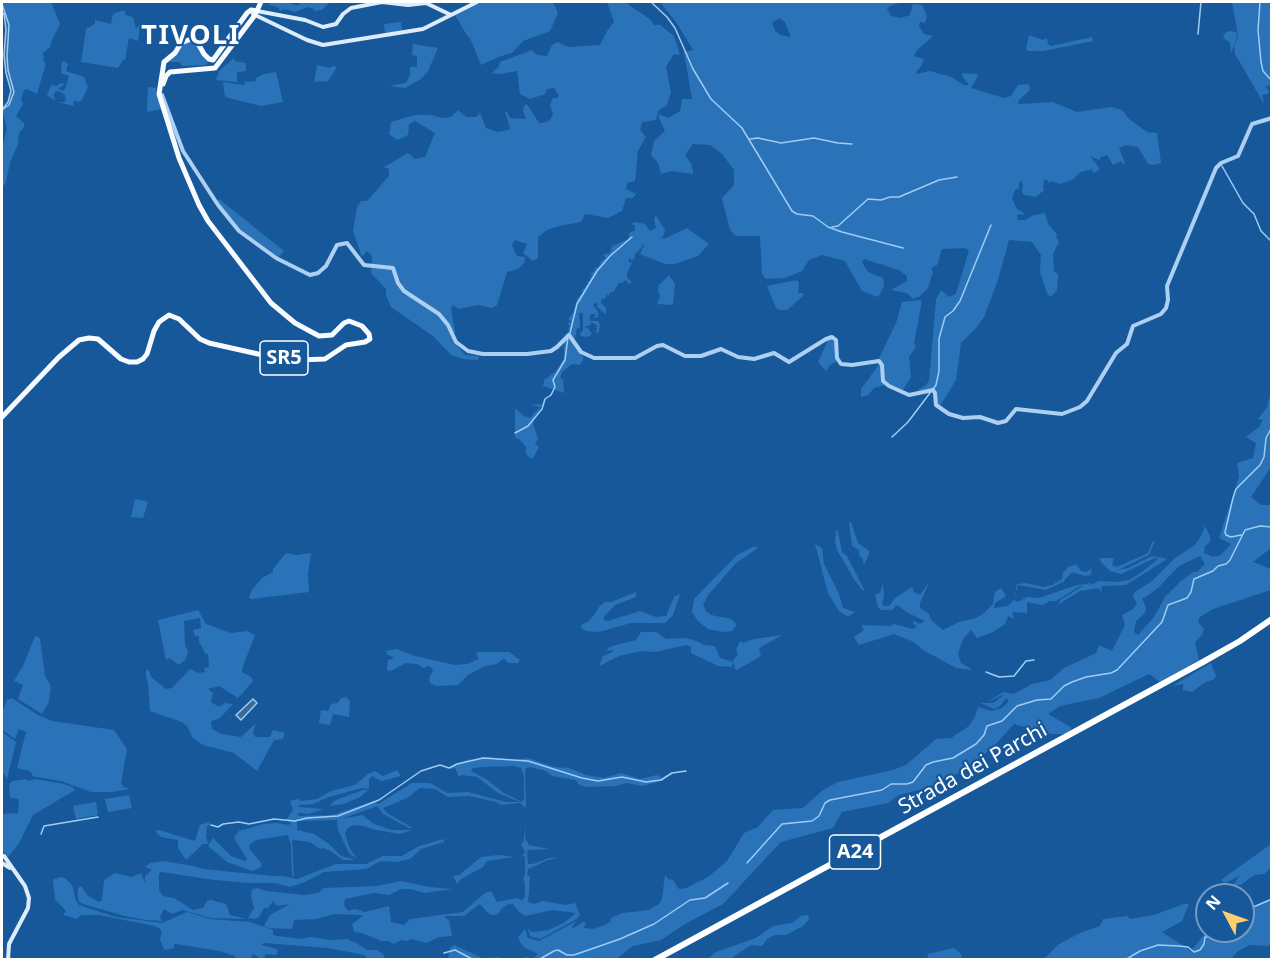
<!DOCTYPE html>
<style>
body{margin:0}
#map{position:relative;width:1273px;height:961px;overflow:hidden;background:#17589b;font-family:"Noto Sans",sans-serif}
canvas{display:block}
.frame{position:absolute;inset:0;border:3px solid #fff;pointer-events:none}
.north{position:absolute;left:1195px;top:883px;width:60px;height:60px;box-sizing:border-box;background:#17589b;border:2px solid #749bc3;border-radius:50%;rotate:311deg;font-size:16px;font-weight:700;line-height:24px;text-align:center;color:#fff}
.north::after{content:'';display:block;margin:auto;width:21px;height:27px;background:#ffcd6e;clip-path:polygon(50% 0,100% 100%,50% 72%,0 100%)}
</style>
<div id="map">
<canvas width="1273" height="961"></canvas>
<div class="frame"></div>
<div class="north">N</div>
</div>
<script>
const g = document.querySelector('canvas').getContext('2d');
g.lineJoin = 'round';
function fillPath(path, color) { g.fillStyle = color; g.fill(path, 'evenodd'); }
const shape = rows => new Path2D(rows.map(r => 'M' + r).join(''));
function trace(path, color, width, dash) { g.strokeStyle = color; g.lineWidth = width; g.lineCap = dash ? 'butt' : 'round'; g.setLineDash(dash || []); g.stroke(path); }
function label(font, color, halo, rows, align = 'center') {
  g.font = font + ' "Noto Sans",sans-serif'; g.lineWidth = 4.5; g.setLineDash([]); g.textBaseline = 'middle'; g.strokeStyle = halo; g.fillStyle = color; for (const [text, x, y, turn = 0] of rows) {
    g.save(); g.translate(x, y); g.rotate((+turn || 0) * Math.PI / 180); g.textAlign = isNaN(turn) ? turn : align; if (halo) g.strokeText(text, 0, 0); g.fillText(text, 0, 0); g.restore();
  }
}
fillPath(shape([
 [2,2,51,2,60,24,51,42,50,47,43,53,44,62,46,63,37,94,27,89,24,90,21,99,23,104,16,116,24,123,24,127,19,133,18,144,10,162,6,182,2,188,2,149,7,128,2,110,7,108,11,102,14,92,8,70,7,56,9,25],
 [269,2,288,2,297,6,301,3,330,2,322,10,314,11,314,9,308,7,295,12,284,9,280,11,278,7,269,5],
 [481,2,553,2,558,13,550,31,523,41,512,53,498,57,481,65,470,38,468,37,455,15],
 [607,2,626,2,630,6,650,19,654,25,660,25,674,36,680,55,674,54,666,67,671,92,667,105,658,111,656,120,642,122,640,130,646,137,638,151,635,181,627,183,626,189,636,194,633,198,626,198,622,211,608,218,585,214,581,222,559,226,547,230,538,237,538,258,533,261,523,253,527,244,515,240,512,245,515,252,517,256,525,257,524,263,518,269,507,272,497,305,492,308,478,305,458,309,453,305,451,309,455,332,453,341,465,355,479,356,478,360,463,359,451,355,433,336,391,307,386,296,386,289,371,273,372,256,367,251,362,257,353,231,357,207,361,201,367,201,389,176,389,169,384,167,408,153,415,159,425,157,435,133,415,121,409,124,408,135,397,140,389,134,391,122,415,115,431,115,442,118,451,117,458,110,466,117,476,117,480,113,486,128,497,132,508,130,510,128,505,112,507,112,510,118,526,119,523,111,524,106,527,104,539,123,543,123,550,120,553,114,550,105,553,98,557,98,559,96,554,88,547,89,545,94,530,99,520,94,517,71,500,74,492,73,499,66,500,62,532,50,537,55,547,56,552,45,557,42,569,47,600,45,607,31,614,22],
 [660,2,902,2,890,6,887,9,891,16,901,18,910,15,913,4,922,5,927,16,925,23,920,22,919,26,924,34,933,36,918,49,914,56,924,59,922,65,916,72,917,74,930,71,951,77,964,85,969,85,962,76,962,73,977,74,978,76,971,88,1004,98,1011,96,1018,85,1029,84,1030,90,1018,101,1019,104,1053,102,1077,112,1111,107,1122,110,1129,119,1147,132,1157,133,1161,163,1154,165,1148,164,1138,147,1126,145,1119,148,1125,163,1123,164,1121,161,1113,165,1107,155,1101,157,1099,160,1090,156,1098,166,1099,170,1093,173,1092,169,1081,172,1075,177,1074,179,1060,184,1052,181,1049,183,1047,180,1044,180,1043,187,1044,190,1036,197,1024,195,1022,192,1023,185,1021,181,1019,182,1019,188,1015,190,1012,198,1017,209,1024,213,1023,215,1017,214,1018,220,1025,220,1034,215,1045,213,1048,224,1057,234,1056,237,1059,242,1053,254,1054,271,1058,274,1057,291,1050,297,1047,293,1040,272,1041,255,1032,242,1009,240,998,280,984,317,976,328,961,343,956,380,940,406,938,405,933,388,919,391,919,389,925,386,929,381,936,299,941,290,949,297,956,294,969,250,964,248,942,249,937,265,931,268,933,272,928,288,920,296,913,299,907,293,891,290,907,281,907,276,899,270,864,259,862,262,868,272,883,278,884,286,878,297,862,291,845,261,822,255,809,260,802,271,785,278,766,279,762,274,760,236,736,236,730,230,722,198,734,185,734,170,722,154,710,145,693,144,685,155,692,165,693,174,671,171,661,174,658,163,651,155,654,141,665,131,659,118,659,114,668,118,680,111,682,99,692,99,684,52,693,50,676,22],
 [780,18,785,22,791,37,780,35,775,31,772,22],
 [1232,2,1271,2,1271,84,1265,87,1269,91,1268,94,1262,95,1264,104,1235,54,1234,46,1238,36],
 [124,10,126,15,133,17,136,29,140,24,138,41,129,38,125,60,123,60,118,68,81,62,86,29,95,24,95,20,111,24,113,14],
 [401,22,402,31,385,33,384,24],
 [1229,31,1236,32,1237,36,1231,54,1230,42,1223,38,1225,33],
 [1029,35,1043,40,1047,38,1048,44,1051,46,1092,37,1093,41,1044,51,1028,51,1026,49],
 [191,41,196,43,209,61,206,65,181,66,181,63,177,62,167,62,182,44],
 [413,44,438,48,428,71,421,79,405,88,389,86,406,83,410,75,410,67,417,67,417,56,412,55],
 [234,58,235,61,246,63,246,71,237,72,237,82,216,80,219,71],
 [64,61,68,64,66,71,84,77,88,87,82,100,79,102,74,101,73,106,59,102,64,102,66,100,65,95,61,92,56,91,54,94,55,101,47,95,51,85,57,86,60,83,65,84,58,89,63,91,65,89,69,76,61,73,62,62],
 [317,65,331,68,332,66,337,67,328,81,314,82],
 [276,72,283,102,261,106,225,97,223,82,244,85,245,82,256,81,256,78,264,74],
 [148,87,156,88,156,95,158,95,162,109,147,112],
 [219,199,284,251,278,258,239,229,217,201],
 [656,216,665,230,663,237,660,236,664,239,687,228,709,244,698,256,675,264,665,264,640,254,644,246,641,244,642,247,635,254,634,259,630,261,631,258,629,258,629,262,632,263,627,273,627,278,632,282,629,284,625,280,624,282,619,283,613,292,609,293,609,296,605,293,607,296,604,299,602,298,601,303,606,308,606,314,597,307,598,303,593,304,598,312,598,317,593,318,596,314,592,314,590,315,590,321,598,321,600,325,599,332,595,333,597,329,596,327,598,326,591,322,590,325,584,327,588,328,592,334,588,337,581,336,580,333,583,331,583,313,579,313,580,328,577,328,575,339,582,349,571,334,564,336,570,330,568,329,570,326,567,323,572,322,568,319,573,313,577,299,583,292,582,290,586,287,585,286,588,284,587,281,590,281,590,277,593,276,590,274,595,271,595,268,597,268,601,263,600,262,606,258,603,255,608,253,609,255,610,251,614,250,611,250,612,246,628,239,630,232,635,231,635,226,632,224,634,222,645,224,650,231,656,228,654,218],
 [669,275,675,284,673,305,657,304,660,296,658,291,659,285],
 [797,280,799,283,798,293,803,293,803,296,787,310,780,310,776,308,767,286],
 [919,300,922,301,914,343,916,347,909,357,911,377,903,390,898,390,885,382,883,365,879,358,896,323,902,302],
 [570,337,583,356,583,360,580,365,572,364,562,372,560,378,563,380,564,393,543,386,545,378,546,379,556,371,564,358,564,342],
 [829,338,834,341,835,344,836,362,830,365,826,371,818,362],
 [879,363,880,363,884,385,874,388,868,395,861,397,861,389,878,366],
 [1271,391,1271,467,1251,497,1261,505,1271,505,1271,548,1253,562,1271,569,1271,590,1213,609,1200,617,1198,622,1204,629,1202,635,1195,642,1199,660,1160,682,1149,674,1099,698,1060,706,1048,714,1072,728,1066,734,1051,734,1014,724,993,747,967,769,927,788,899,795,888,803,842,812,833,828,781,842,723,904,685,924,661,940,633,946,616,959,513,960,527,957,532,959,538,954,525,948,520,942,518,937,525,929,528,938,539,941,577,921,572,926,573,928,583,922,586,922,584,928,593,929,602,926,610,922,611,918,623,913,649,910,659,904,662,899,665,875,668,879,673,880,679,889,686,888,708,877,727,861,744,833,758,827,773,810,803,808,823,790,838,782,893,770,906,765,936,739,951,738,969,726,975,717,978,707,991,711,1002,708,1009,701,1006,698,1000,706,994,709,981,703,994,703,1005,694,987,702,1003,692,1014,694,1032,684,1050,680,1064,668,1096,653,1099,645,1112,651,1125,625,1122,615,1133,609,1137,604,1133,596,1135,592,1152,581,1175,558,1195,545,1201,536,1205,526,1210,536,1210,542,1205,546,1204,553,1213,557,1221,555,1231,544,1219,538,1239,477,1237,463,1253,458,1256,443,1246,437,1259,427,1263,420,1258,419,1267,407],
 [1200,556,1205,564,1197,572,1193,572,1181,581,1165,597,1154,617,1138,635,1134,632,1136,621,1145,613,1146,608,1142,598,1146,597,1158,588,1179,566],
 [542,404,533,423,538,439,535,444,539,447,533,458,531,459,526,454,526,447,519,439,515,438,515,408,524,416,530,418,540,407,530,405],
 [135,499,148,502,143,518,131,517],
 [849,522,851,522,858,543,869,551,869,554,864,565,862,558,859,555,859,550,852,546],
 [836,530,838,531,842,552,847,556,865,591,862,590,854,579,837,550,835,541],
 [1155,541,1149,555,1118,570,1128,568,1152,556,1167,559,1126,585,1101,586,1102,592,1098,588,1080,591,1059,604,1060,600,1083,586,1080,586,1056,601,1050,601,1042,605,1027,602,1027,613,1012,612,1014,619,1008,616,1005,624,993,632,977,638,971,630,963,639,958,654,961,663,973,670,956,668,923,650,914,642,894,634,859,645,854,637,864,630,861,625,890,626,894,624,913,629,917,626,913,623,914,621,920,624,925,621,908,613,897,605,892,610,881,610,878,607,875,594,880,593,883,583,884,597,882,602,883,606,889,606,895,598,912,587,914,592,920,595,930,581,920,603,920,608,929,614,931,620,943,630,959,622,976,618,984,613,993,604,995,592,1001,588,1006,596,995,603,994,608,1008,606,1014,600,1018,602,1027,597,1039,598,1077,585,1088,584,1090,582,1090,585,1099,581,1117,582,1129,580,1142,572,1158,559,1155,558,1121,574,1110,571,1101,562,1100,558,1114,558,1112,565,1117,567,1148,553,1152,542],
 [815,544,822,548,824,564,839,594,843,608,855,612,848,617,839,611,828,593],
 [755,546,758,548,736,563,708,595,703,605,706,611,711,615,731,619,736,624,736,626,732,631,722,632,708,629,698,621,692,612,694,599,737,555],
 [286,553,296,555,311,553,308,574,309,592,251,599,249,597,252,590,262,578,273,572,273,569],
 [1076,564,1081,571,1087,572,1092,568,1091,575,1085,576,1072,572,1063,582,1046,590,1018,585,1014,599,1017,584,1026,583,1044,587,1052,585,1062,579,1063,572,1067,570,1066,568],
 [636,592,636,597,615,605,603,618,604,620,608,621,640,611,656,617,666,616,674,597,680,594,673,615,665,623,631,623,599,632,587,631,581,628,582,624,588,622,595,614,599,607,605,602,611,602],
 [198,610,206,624,231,633,247,631,255,635,242,669,242,672,251,677,253,681,238,698,219,686,208,689,213,693,211,702,219,707,225,703,233,704,219,719,211,721,212,729,222,734,241,737,256,723,253,732,255,737,270,737,273,730,285,733,283,739,274,740,257,771,234,753,203,745,193,738,187,726,182,722,150,711,148,682,146,678,146,671,148,669,152,678,166,689,172,688,190,669,199,673,205,672,204,668,209,667,208,654,206,654,199,642,199,636,195,636,193,630,201,628,200,618,184,621,185,645,188,652,185,660,179,665,170,658,166,660,158,620],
 [641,632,656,632,666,639,687,638,696,641,704,645,715,646,720,658,733,662,732,667,718,666,691,653,691,647,686,645,656,652,642,651,619,656,599,666,603,656,614,651,611,650,606,651,609,647,636,640],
 [782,635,761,647,759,650,761,656,737,670,735,669,733,660,738,655,736,650,740,641,743,643,754,639],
 [35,636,40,638,45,676,51,686,49,701,42,714,18,699,23,685,14,681,23,666],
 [396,649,415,656,455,665,467,664,479,659,476,653,480,652,509,652,520,660,518,663,508,663,504,658,497,664,485,666,468,675,458,685,436,686,430,683,429,678,433,671,431,667,428,666,424,668,417,664,406,663,391,671,387,670,388,660,394,658,387,654,386,651],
 [1211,663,1216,676,1214,679,1204,683,1192,692,1183,690,1183,684,1172,686],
 [346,697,350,701,349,717,333,714,330,725,319,723,321,710,328,711,331,704,338,703,341,698],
 [12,698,38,715,52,721,114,730,127,749,121,783,124,787,130,789,112,792,91,792,61,781,31,776,33,774,29,771,17,768,26,732,19,729,15,739,2,730,2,713,7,700],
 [2,732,16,742,7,779,2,771],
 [489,757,515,760,528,758,554,767,569,768,586,775,604,778,621,773,640,779,657,775,665,780,642,786,627,783,616,786,586,787,578,784,576,780,552,776,546,771,530,767,526,768,525,772,526,808,520,803,501,805,496,802,470,796,448,797,435,789,420,788,407,798,383,808,387,813,413,828,409,828,383,814,377,806,341,819,362,815,374,824,392,830,412,830,400,834,376,830,363,826,353,825,348,828,345,833,349,847,357,859,349,853,338,830,337,821,339,820,297,821,297,830,314,834,329,844,341,856,356,860,343,860,331,851,323,848,320,849,310,842,294,840,292,841,294,877,292,876,291,846,288,835,256,840,249,845,250,850,262,864,260,868,252,871,227,862,208,846,213,838,231,856,245,861,247,859,234,838,239,831,263,824,277,823,289,825,291,823,286,820,293,810,290,801,297,799,301,801,317,799,331,791,355,785,368,774,375,771,383,776,397,770,401,776,382,781,372,776,369,779,369,789,362,788,329,797,313,804,300,805,298,807,324,809,308,814,297,813,299,816,332,815,374,801,378,804,412,783,430,783,447,793,468,792,506,802,520,802,498,793,477,777,462,775,459,777,455,768,451,769,449,767,467,760],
 [514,766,521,768,524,776,524,799,522,802,504,793,486,779,471,771,473,768,484,767],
 [27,779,28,781,35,779,64,784,72,787,75,790,33,815,19,843,7,858,2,849,2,814,18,813,19,799,10,798,9,784,13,781],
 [363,790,368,790,360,797,344,804,329,806,336,800],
 [129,795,132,808,108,812,105,799],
 [96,802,98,815,76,819,73,806],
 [208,822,211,825,207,826,206,836,208,844,203,844,186,860,178,848,178,840,161,837,155,831,159,830,195,841,200,825],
 [526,825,525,838,529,845,549,849,529,850,527,852,528,864,533,864,549,858,558,858,548,860,528,869,527,875,530,877,528,902,534,904,543,901,565,905,575,903,580,915,575,920,540,939,530,936,528,929,532,932,549,930,565,922,576,913,553,910,525,916,518,911,513,904,509,904,502,908,498,914,493,915,489,914,480,904,464,916,446,916,445,918,449,920,452,936,439,937,426,943,412,939,407,941,401,940,394,944,388,941,381,941,362,933,354,932,352,924,363,916,360,915,334,914,316,919,294,920,292,929,269,928,264,926,270,915,290,904,277,906,273,901,268,908,264,908,259,917,255,919,248,918,254,908,251,896,252,889,257,888,266,891,303,895,318,893,324,888,377,886,401,881,429,887,452,889,425,893,410,889,401,889,389,895,374,893,345,899,344,905,348,911,355,909,365,912,389,906,391,922,404,925,410,919,463,912,485,893,491,891,497,902,516,898,522,900,525,897,525,884,523,879,525,875,525,857,522,856,525,852,521,844,523,843],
 [444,839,444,842,421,849,410,859,396,862,381,861,366,869,324,872,305,882,290,887,275,883,249,883,215,880,161,872,159,874,159,890,163,896,174,898,193,910,203,908,207,901,211,900,226,904,230,915,246,919,211,918,182,910,172,914,164,909,160,917,162,921,146,920,125,916,83,904,79,902,78,897,78,888,81,886,88,896,99,902,102,900,104,880,115,873,132,877,141,873,145,883,145,876,152,870,145,867,150,863,163,861,193,866,203,869,272,876,283,876,297,879,336,864,366,864,383,856,402,856,419,846],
 [1271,844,1271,868,1264,874,1254,875,1241,885,1234,885,1239,876,1225,883,1221,880],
 [499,855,514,857,487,861,483,867,461,879,457,884,453,876,459,875,481,857],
 [60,877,65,878,72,885,76,901,79,905,116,917,162,923,187,912,210,919,250,922,273,930,273,935,277,936,302,939,310,937,332,940,347,939,358,944,367,950,377,950,385,956,382,959,367,959,367,957,364,955,328,948,264,943,261,945,277,949,278,952,276,955,266,954,263,959,260,959,254,954,249,959,238,960,235,956,219,951,176,944,174,944,174,948,164,950,160,939,162,932,160,929,155,926,99,915,81,915,77,919,63,915,66,911,55,899,53,880],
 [1271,898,1271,944,1268,946,1250,945,1238,951,1231,959,1044,959,1059,944,1080,933,1100,926,1103,919,1128,916,1130,919,1154,915,1184,904,1189,904,1182,921,1162,932,1191,951,1207,931,1243,931,1243,907,1255,906],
 [808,915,809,919,803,926,786,935,775,935,767,939,762,946,751,945,730,959,708,959,716,952,756,938,773,926,792,923,801,916],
 [454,945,482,958,500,957,499,959,448,959,450,948],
 [954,948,961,954,962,959,957,958,922,959,928,957,928,954]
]), '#2b73b8');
const water = shape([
 [2,4,9,25,7,56,8,70,14,92,9,105,2,110,8,102,11,91,6,73,4,55,6,29,4,14,2,12,2,4],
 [253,699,257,703,241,720,236,715,253,699]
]);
fillPath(water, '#3b6a99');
trace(water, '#9fccf4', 1.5);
trace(shape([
 [651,2,667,17,675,28,693,69,711,99,742,128,792,211,797,214,813,216,828,227,842,232,903,248],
 [1260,2,1258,30,1261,62,1263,71,1272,81],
 [1198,34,1201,2],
 [750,139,758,138,781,143,814,138,838,143,852,144],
 [1222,166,1243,203,1254,214,1261,231,1272,242],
 [832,227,838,226,868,199,881,200,890,197,899,197,939,180,957,177],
 [570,333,577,304,597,271,610,256,632,237],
 [515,433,528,426,542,409,545,399,551,395,555,387,553,380,565,360,568,337],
 [892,437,908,422,936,385,939,371,939,339,945,317,953,311,960,301,991,225],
 [1241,535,1231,537,1226,535,1225,532,1233,498,1236,489,1260,465,1264,457,1266,438,1272,427],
 [986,672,999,677,1014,676,1026,661,1034,660],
 [211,825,218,827,223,824,239,822,249,824,274,819,295,821,307,818,338,816,379,800,421,771,440,765,449,768,457,764,483,758,528,761,582,778,598,781,622,777,646,782,661,780,672,773,686,771],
 [41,834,44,826,98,817],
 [747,863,782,824,812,821,819,816,825,803,830,800,882,790,891,784,907,784,913,782,926,765,933,762,953,758,976,744,984,735,987,726,1002,721,1017,706,1037,700,1051,699,1064,686,1072,682,1086,677,1111,673,1117,670,1162,622,1168,605,1187,598,1191,592,1194,579,1213,571,1218,566,1226,564,1230,560,1245,530,1260,526,1272,527],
 [1243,908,1251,908,1272,899],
 [444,953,455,950,474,960],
 [538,960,554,951,558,950,567,955,574,955,620,939,654,924,690,900,705,898,728,883],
 [1125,960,1140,951,1158,945,1179,946,1188,947,1194,952,1200,950,1204,944,1205,937,1212,937,1221,931]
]), '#9fccf4', 1.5);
trace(shape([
 [162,95,183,151,218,205,239,231,276,258,310,275,318,273,326,266,337,245,347,243,364,265,393,268,398,283,404,291,439,314,448,325,456,342,468,351,483,354,527,354,551,351,557,347,569,335,581,352,594,358,635,358,657,346,663,345,685,356,701,356,721,349,738,357,754,359,774,353,789,362,826,339,832,337,836,340,837,358,841,364,852,365,879,361,882,365,883,381,889,386,909,395,933,390,935,393,936,405,949,414,963,418,980,417,998,423,1006,421,1016,409,1062,414,1080,407,1087,401,1116,353,1127,344,1133,326,1161,314,1166,308,1168,300,1167,286,1216,168,1221,163,1238,156,1252,124,1272,118]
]), '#add0f2', 4);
trace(shape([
 [257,11,305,20,323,27,336,24,343,14,351,8,382,2,408,5,426,3,451,15],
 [253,14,307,40,323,45,423,29,477,2],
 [4,856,25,886,29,898,28,908,9,944,8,960],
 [2,863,10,868]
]), '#dcecfc', 4);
trace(shape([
 [163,84,166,76,170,72,215,68,255,15,261,2],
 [2,417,59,357,79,340,89,338,98,339,121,359,129,362,137,362,143,359,147,354,154,331,159,322,169,315,179,319,200,339,209,343,258,354,298,360,325,359,346,345,365,342,370,339,369,334,362,326,349,321,344,323,332,335,319,336,295,323,271,303,208,221,199,205,179,158,159,94,164,62,175,53,181,43,191,39,196,40,204,54,209,59,213,60,247,13,251,10,257,11]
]), '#f8fbff', 5);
trace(shape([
 [655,960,1203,662,1240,641,1272,619]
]), '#fff', 6);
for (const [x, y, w] of [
 [284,358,48],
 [855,852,51]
]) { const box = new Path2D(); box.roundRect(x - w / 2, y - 17, w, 34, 4.5); g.fillStyle = '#17589b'; g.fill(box); trace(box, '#fff', 1.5); }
label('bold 20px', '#fff', null, [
 ["SR5",284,358],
 ["A24",855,852]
]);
label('21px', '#fff', '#17589b', [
 ["Strada dei Parchi",973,769,-29]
]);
g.letterSpacing = '1.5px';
label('bold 27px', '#fff', '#17589b', [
 ["TIVOLI",191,36]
]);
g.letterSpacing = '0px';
</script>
